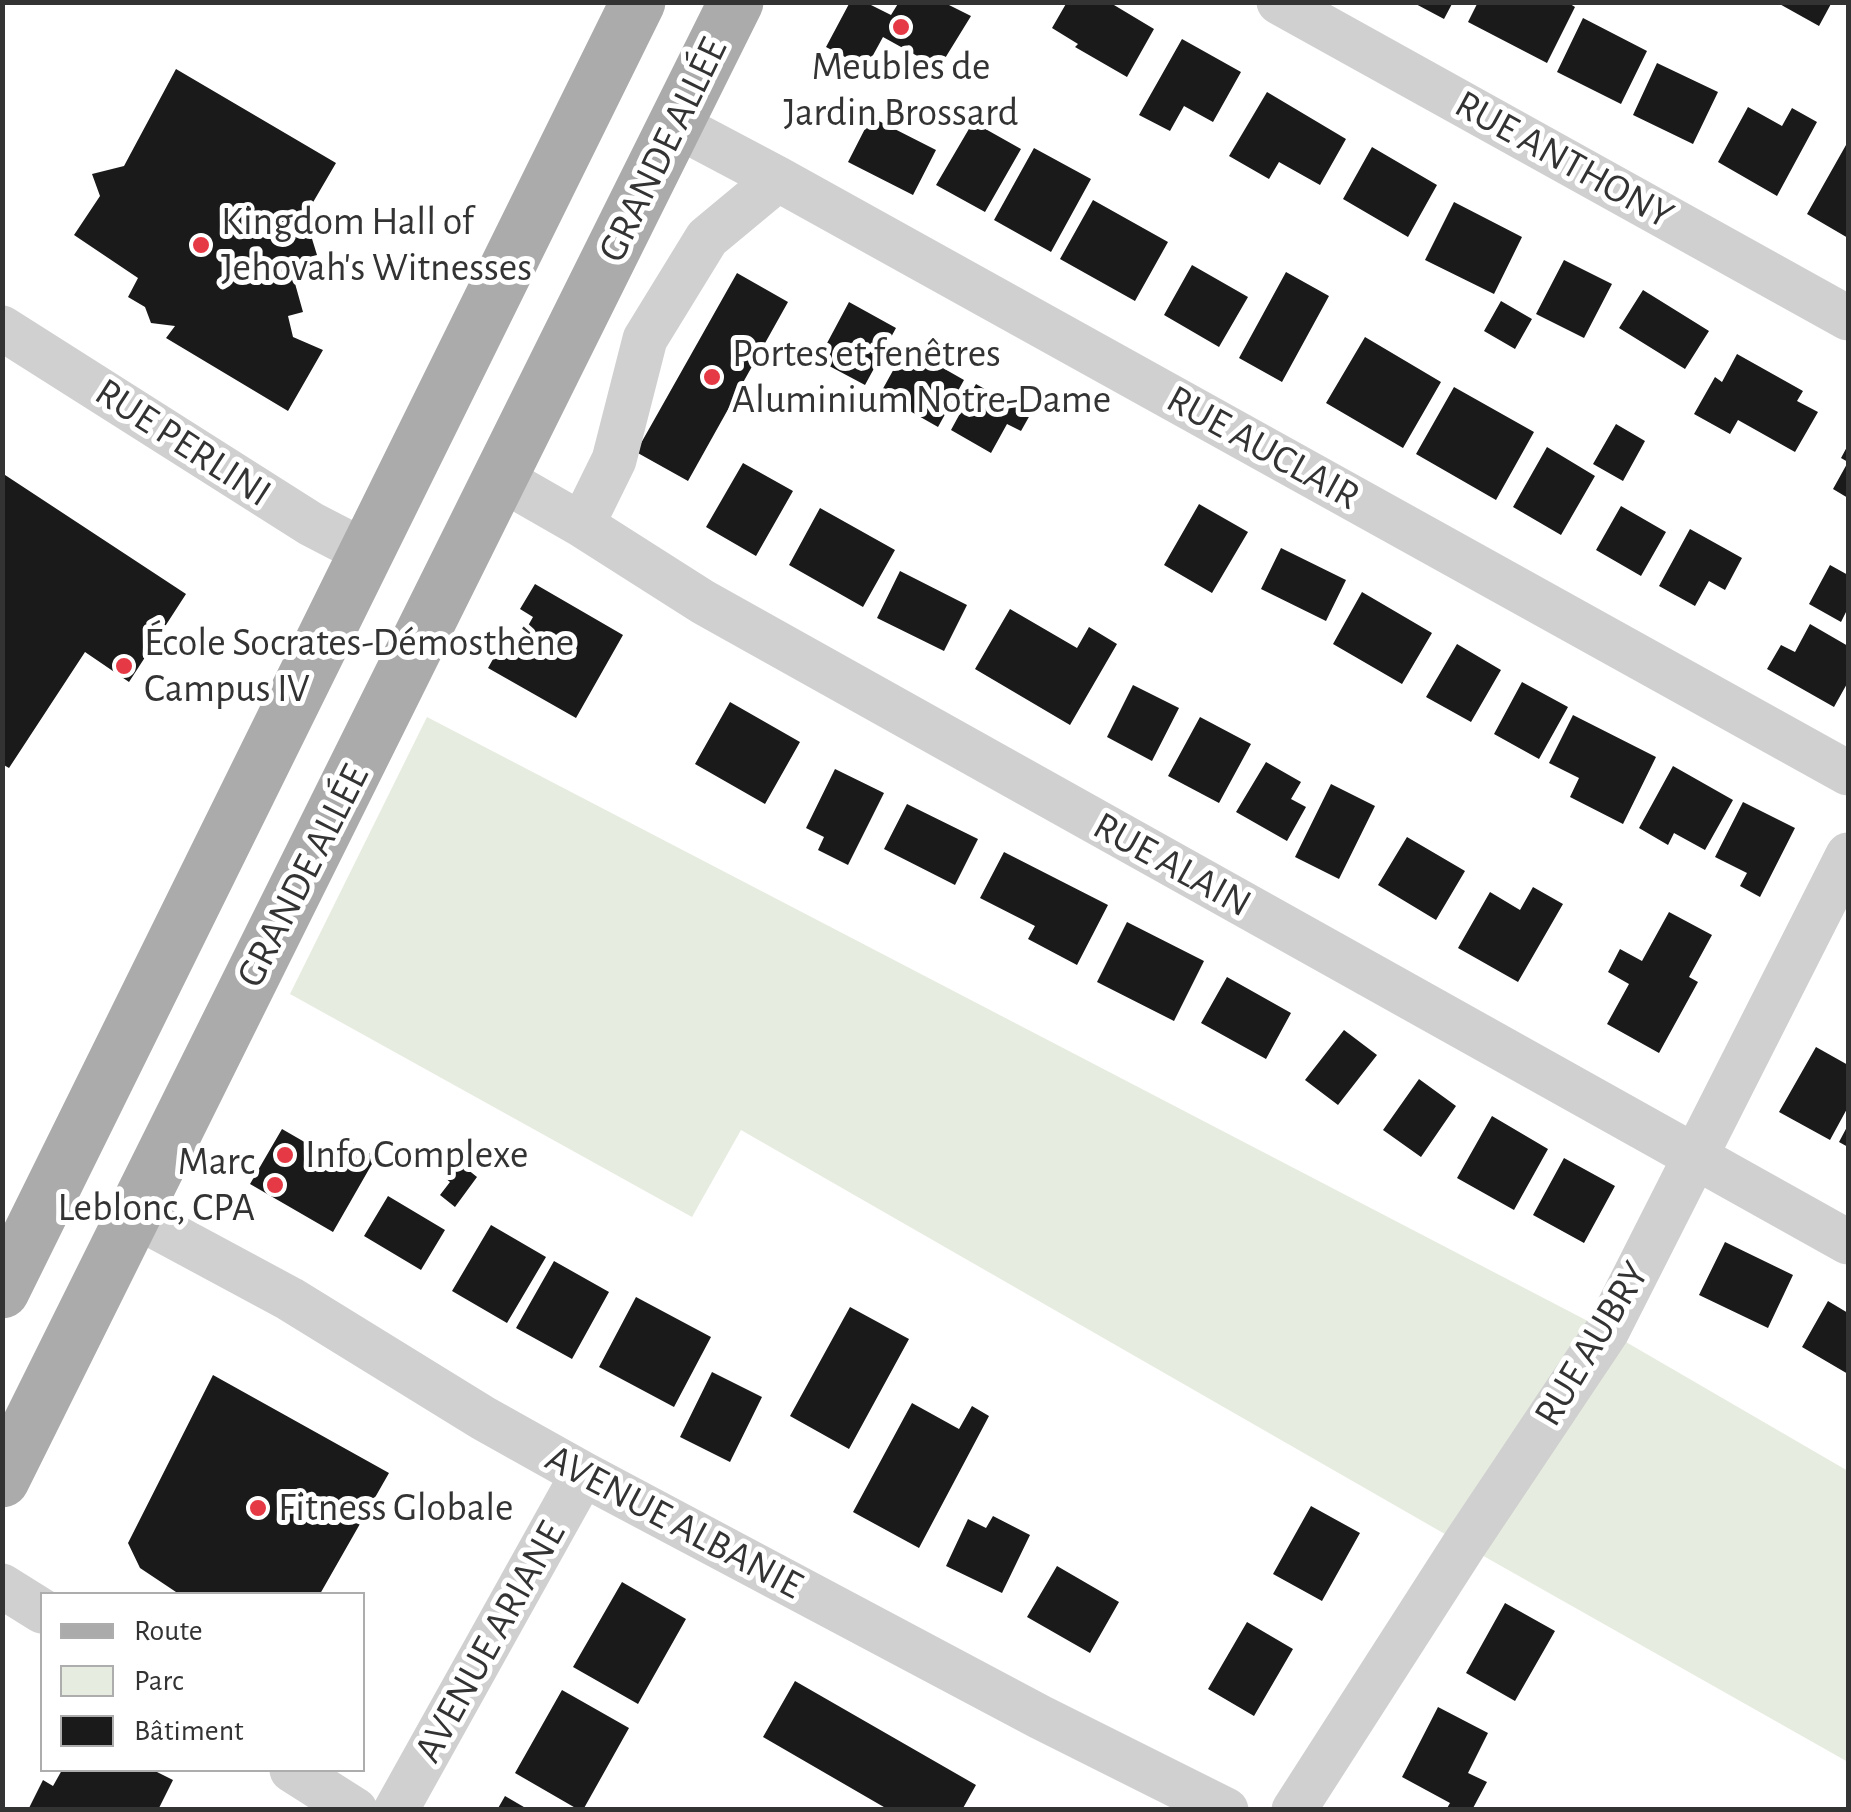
<!DOCTYPE html>
<meta charset="utf-8">
<style>
body{margin:0}
#map{position:relative;width:1851px;height:1812px;overflow:hidden;background:#fff;font-family:"Alegreya Sans",sans-serif}
canvas{display:block}
.frame{position:absolute;inset:0;border:5px solid #333;pointer-events:none}
.legend{position:absolute;left:40px;top:1592px;width:325px;height:180px;box-sizing:border-box;background:#fff;border:2px solid #adadad;margin:0;padding:12px 18px;list-style:none;font-size:30px;color:#333}
.legend li{display:flex;align-items:center;gap:20px;height:50px}
.legend b{width:50px;border:2px solid #adadad}
</style>
<div id="map">
<canvas width="1851" height="1812"></canvas>
<div class="frame"></div>
<ul class="legend">
<li><b style="height:12px;background:#ababab"></b>Route</li>
<li><b style="height:28px;background:#e6ecdf"></b>Parc</li>
<li><b style="height:28px;background:#1a1a1a"></b>Bâtiment</li>
</ul>
</div>
<script>
const g = document.querySelector('canvas').getContext('2d');
g.lineJoin = 'round';
function fillPath(path, color) { g.fillStyle = color; g.fill(path, 'evenodd'); }
const shape = rows => new Path2D(rows.map(r => 'M' + r).join(''));
function trace(path, color, width, dash) { g.strokeStyle = color; g.lineWidth = width; g.lineCap = dash ? 'butt' : 'round'; g.setLineDash(dash || []); g.stroke(path); }
function label(font, color, halo, rows, align = 'center') {
  g.font = font + ' "Alegreya Sans",sans-serif'; g.lineWidth = 10; g.setLineDash([]); g.textBaseline = 'middle'; g.strokeStyle = halo; g.fillStyle = color; for (const [text, x, y, turn = 0] of rows) {
    g.save(); g.translate(x, y); g.rotate((+turn || 0) * Math.PI / 180); g.textAlign = isNaN(turn) ? turn : align; if (halo) g.strokeText(text, 0, 0); g.fillText(text, 0, 0); g.restore();
  }
}
fillPath(shape([
 [427,717,1607,1331,1848,1471,1848,1762,1464,1545,741,1130,692,1217,290,994]
]), '#e6ecdf');
fillPath(shape([
 [850,2,865,2,891,15,899,2,943,2,971,16,939,68,883,37,866,68,826,47],
 [1067,2,1109,2,1154,29,1127,77,1075,47,1078,44,1052,28],
 [1412,2,1453,2,1444,19],
 [1478,2,1567,2,1575,7,1547,63,1468,22],
 [1776,2,1832,2,1819,26],
 [1583,18,1647,51,1621,104,1557,72],
 [1182,39,1241,72,1213,122,1184,106,1170,131,1139,115],
 [1657,63,1718,92,1693,144,1633,115],
 [176,69,336,163,305,216,317,255,289,262,303,312,288,316,293,337,323,350,288,411,166,338,175,326,151,323,145,307,128,297,138,278,74,235,100,196,92,174,124,166],
 [1267,92,1346,139,1320,185,1279,162,1269,179,1229,156],
 [1748,107,1782,126,1792,108,1817,122,1777,196,1718,162],
 [871,117,936,150,913,195,848,162],
 [973,122,1021,149,985,212,936,185],
 [1846,145,1848,147,1848,238,1807,214],
 [1372,147,1437,185,1408,237,1343,199],
 [1034,148,1091,179,1051,252,994,220],
 [1093,200,1168,242,1135,301,1060,259],
 [1454,202,1522,237,1494,294,1425,260],
 [1564,260,1612,284,1584,338,1536,314],
 [1192,265,1248,297,1219,347,1164,315],
 [1286,272,1329,296,1282,382,1239,358],
 [737,273,788,302,688,481,636,452],
 [1643,290,1709,331,1685,369,1619,328],
 [1501,301,1532,319,1515,349,1484,331],
 [849,302,896,328,865,385,818,360],
 [1365,337,1441,382,1403,448,1326,403],
 [906,347,964,380,938,427,880,394],
 [1737,354,1803,391,1797,401,1818,412,1795,452,1738,420,1730,434,1694,414,1715,377,1722,382],
 [976,384,1030,415,1021,431,1007,424,991,453,951,430],
 [1454,387,1534,432,1496,500,1416,454],
 [1616,424,1645,441,1623,481,1593,464],
 [1848,445,1848,498,1833,489,1848,462,1841,458],
 [1547,447,1595,476,1561,535,1513,507],
 [743,463,793,491,756,556,706,527],
 [2,473,186,594,129,682,85,652,9,768,2,764],
 [1199,504,1248,532,1212,593,1164,565],
 [1621,506,1666,532,1641,576,1596,550],
 [820,508,895,550,863,607,789,565],
 [1690,529,1742,558,1725,590,1709,581,1695,606,1659,586],
 [1281,548,1346,580,1326,621,1261,589],
 [1830,565,1848,575,1848,608,1841,622,1809,604],
 [900,571,967,605,944,651,877,618],
 [535,584,623,635,576,718,488,668,501,645,513,652,533,617,520,609],
 [1362,592,1432,633,1402,684,1333,644],
 [1010,609,1077,648,1089,627,1117,644,1070,725,975,669],
 [1810,624,1848,646,1848,682,1834,707,1767,669,1781,645,1795,652],
 [1457,644,1501,670,1471,722,1426,697],
 [1522,682,1568,707,1539,759,1494,734],
 [1133,685,1179,708,1152,761,1107,737],
 [730,702,800,742,765,804,695,764],
 [1573,715,1656,757,1623,824,1570,797,1579,778,1549,763],
 [1200,717,1251,744,1219,803,1168,776],
 [1266,762,1301,782,1291,799,1306,807,1287,841,1236,812],
 [1673,766,1733,800,1705,850,1674,833,1668,845,1639,828],
 [835,769,884,793,848,865,818,850,824,837,806,828],
 [1331,784,1375,806,1339,879,1295,857],
 [1743,802,1795,828,1760,897,1740,886,1747,873,1715,857],
 [907,804,978,839,955,885,884,849],
 [1407,837,1465,871,1436,920,1378,885],
 [1004,852,1108,905,1077,965,1028,939,1035,926,980,898],
 [1533,887,1563,904,1518,982,1458,948,1490,892,1520,910],
 [1669,912,1712,935,1689,977,1698,982,1659,1053,1607,1024,1629,984,1608,972,1620,949,1642,961],
 [1127,922,1204,961,1174,1021,1097,982],
 [1227,977,1291,1013,1266,1059,1201,1023],
 [1344,1030,1377,1055,1338,1105,1305,1080],
 [1816,1047,1848,1065,1848,1107,1830,1140,1779,1112],
 [1419,1079,1456,1106,1421,1157,1383,1130],
 [1492,1116,1548,1149,1514,1210,1457,1178],
 [1848,1125,1848,1147,1839,1142],
 [282,1129,334,1159,346,1139,376,1157,333,1232,250,1184],
 [1564,1158,1615,1186,1584,1243,1533,1215],
 [457,1161,477,1177,455,1207,440,1195,450,1182,445,1178],
 [388,1196,445,1230,421,1270,364,1236],
 [491,1225,546,1257,507,1323,452,1291],
 [1725,1242,1793,1275,1768,1328,1699,1295],
 [554,1261,609,1292,572,1359,516,1328],
 [636,1297,711,1337,674,1407,599,1367],
 [1828,1301,1848,1313,1848,1374,1802,1347],
 [850,1307,909,1339,849,1449,790,1416],
 [712,1372,762,1397,730,1462,680,1437],
 [213,1375,389,1473,320,1594,179,1594,140,1568,128,1543],
 [912,1403,959,1429,972,1406,989,1416,919,1548,853,1512],
 [1311,1506,1360,1533,1322,1601,1273,1574],
 [993,1516,1030,1535,1002,1593,946,1566,968,1519,986,1528],
 [1057,1566,1119,1602,1090,1653,1027,1617],
 [622,1582,686,1619,638,1704,573,1667],
 [1505,1603,1555,1631,1515,1701,1466,1673],
 [1247,1622,1293,1649,1254,1716,1208,1689],
 [795,1681,976,1785,962,1810,889,1810,763,1737],
 [562,1690,629,1728,583,1810,579,1810,515,1773],
 [1438,1707,1488,1733,1468,1773,1487,1782,1472,1810,1446,1810,1450,1803,1402,1777],
 [62,1770,153,1770,173,1780,158,1810,28,1810,43,1780,53,1786],
 [505,1796,529,1810,497,1810]
]), '#1a1a1a');
trace(shape([
 [1279,2,1848,318],
 [676,125,778,179,1848,773],
 [2,328,311,524,367,553],
 [500,478,582,525,703,602,1848,1242],
 [582,525,614,460,645,339,707,238,778,179],
 [134,1215,290,1299,483,1418,583,1474,1040,1717,1226,1810],
 [2,1586,42,1611],
 [292,1770,355,1810],
 [396,1810,583,1474],
 [1294,1810,1464,1545,1607,1331,1848,855]
]), '#d0d0d0', 45);
trace(shape([
 [2,1291,638,2],
 [2,1480,736,2]
]), '#ababab', 55);
for (const [x, y, r, color] of [
 [901,27,10,"#e63946"],
 [201,245,10,"#e63946"],
 [712,377,10,"#e63946"],
 [124,666,10,"#e63946"],
 [285,1155,10,"#e63946"],
 [275,1185,10,"#e63946"],
 [258,1508,10,"#e63946"]
]) { const dot = new Path2D(); dot.arc(x, y, r, 0, 2 * Math.PI); g.fillStyle = color; g.fill(dot); trace(dot, '#fff', 4); }
label('40px', '#333', '#fff', [
 ["Meubles de",901,67,"center"],
 ["Jardin Brossard",901,113,"center"],
 ["Kingdom Hall of",221,222],
 ["Jehovah's Witnesses",221,268],
 ["Portes et fenêtres",732,354],
 ["Aluminium Notre-Dame",732,400],
 ["École Socrates-Démosthène",144,643],
 ["Campus IV",144,689],
 ["Info Complexe",305,1155],
 ["Marc",255,1162,"right"],
 ["Leblonc, CPA",255,1208,"right"],
 ["Fitness Globale",278,1508]
], 'left');
label('40px', '#333', '#fff', [
 ["GRANDE ALLÉE",663,150,-64],
 ["RUE ANTHONY",1564,160,29],
 ["RUE PERLINI",183,443,33],
 ["RUE AUCLAIR",1263,448,29],
 ["RUE ALAIN",1172,865,29],
 ["GRANDE ALLÉE",303,876,-63],
 ["RUE AUBRY",1592,1344,-59],
 ["AVENUE ALBANIE",674,1522,28],
 ["AVENUE ARIANE",490,1642,-61]
]);
</script>
